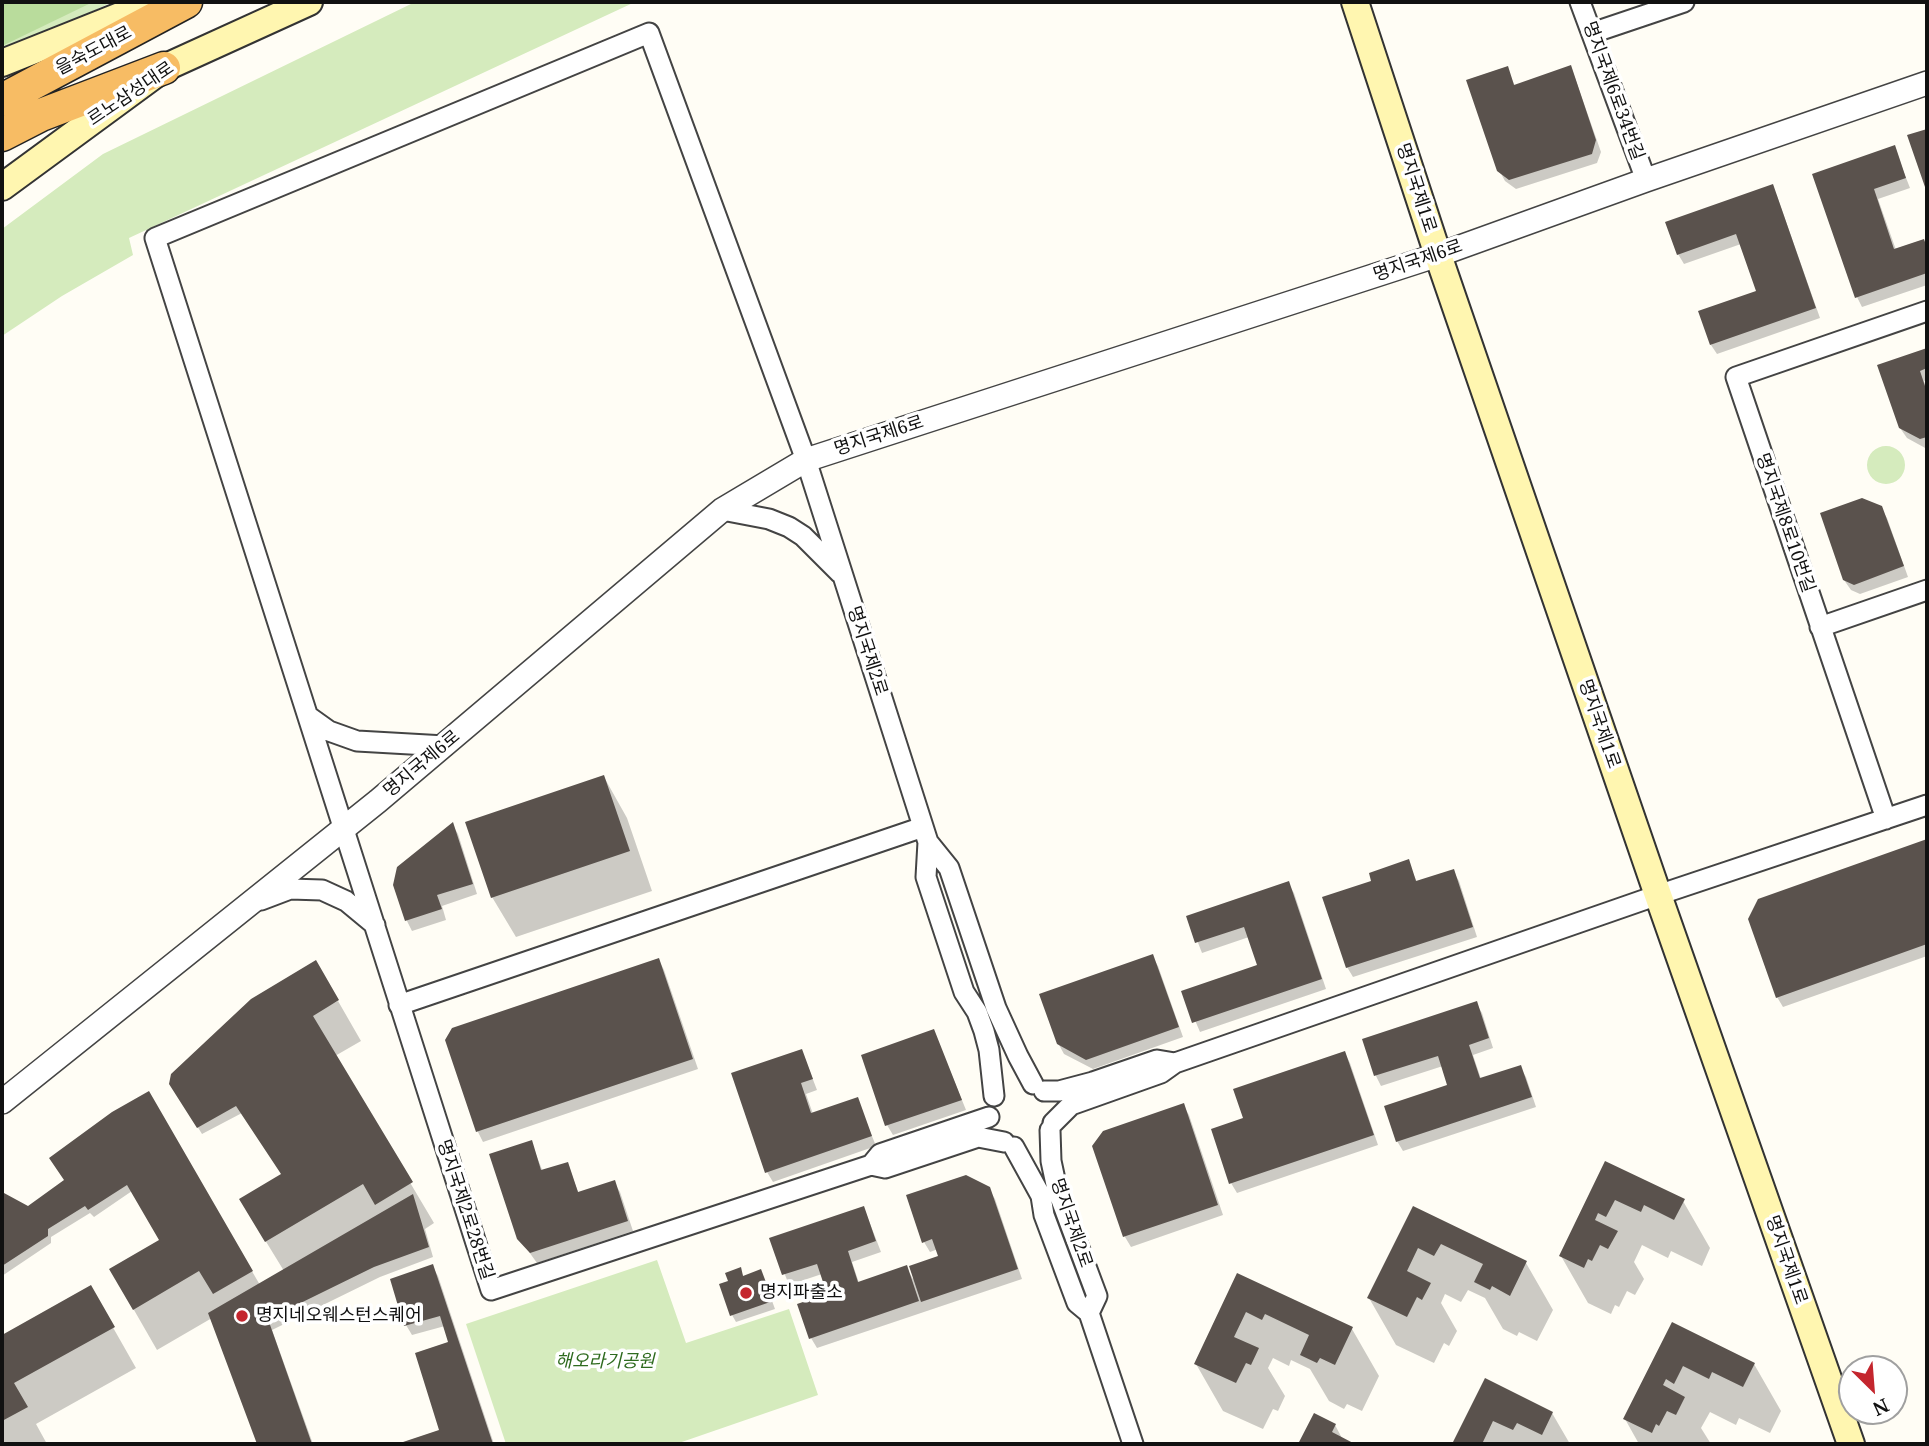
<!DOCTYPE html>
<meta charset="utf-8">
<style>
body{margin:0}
#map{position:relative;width:1929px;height:1446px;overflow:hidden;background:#fffdf5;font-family:"Noto Serif",serif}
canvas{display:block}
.frame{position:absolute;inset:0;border:4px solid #111;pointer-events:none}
.north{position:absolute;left:1838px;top:1355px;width:70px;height:70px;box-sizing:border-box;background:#fff;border:2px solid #a0a0a0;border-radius:50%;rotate:155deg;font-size:19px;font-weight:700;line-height:28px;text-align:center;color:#111}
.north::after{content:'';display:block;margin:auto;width:24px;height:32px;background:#c4262e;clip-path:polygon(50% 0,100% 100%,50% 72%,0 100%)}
</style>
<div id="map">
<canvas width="1929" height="1446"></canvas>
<div class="frame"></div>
<div class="north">N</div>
</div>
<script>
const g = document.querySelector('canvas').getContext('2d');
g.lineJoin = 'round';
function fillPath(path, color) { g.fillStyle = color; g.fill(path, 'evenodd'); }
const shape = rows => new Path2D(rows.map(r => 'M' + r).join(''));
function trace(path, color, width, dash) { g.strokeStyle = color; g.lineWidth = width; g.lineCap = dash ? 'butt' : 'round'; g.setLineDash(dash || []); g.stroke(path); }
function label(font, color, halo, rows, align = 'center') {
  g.font = font + ' "Noto Serif","Noto Sans KR",serif'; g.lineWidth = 7; g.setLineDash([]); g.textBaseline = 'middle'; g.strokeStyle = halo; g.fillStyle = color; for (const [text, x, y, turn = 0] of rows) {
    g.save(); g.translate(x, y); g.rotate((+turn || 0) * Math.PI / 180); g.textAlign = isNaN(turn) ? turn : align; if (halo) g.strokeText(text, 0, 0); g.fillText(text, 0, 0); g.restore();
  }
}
fillPath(shape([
 [2,2,112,2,2,54],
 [415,2,635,2,129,238,133,255,62,296,2,336,2,229,103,154],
 '1867 465a19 19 0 1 1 38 0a19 19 0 1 1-38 0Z',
 [657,1260,686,1343,789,1309,818,1395,676,1444,506,1444,466,1324]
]), '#d5ebbd');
fillPath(shape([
 [2,2,93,2,2,46]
]), '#b9dc9c');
fillPath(shape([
 [1507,68,1515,86,1570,68,1575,78,1601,152,1597,163,1516,189,1505,181,1499,170],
 [1894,147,1910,188,1878,199,1896,250,1923,241,1927,248,1927,285,1862,307,1857,297,1815,175],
 [1772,187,1777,196,1820,318,1717,354,1711,345,1758,292,1741,244,1684,264,1678,254],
 [1927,349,1927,380,1924,381,1927,390,1927,449,1907,438,1900,428,1879,366],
 [1881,508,1887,518,1908,577,1860,594,1851,590,1844,580],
 [604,777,627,818,652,891,516,937,492,897],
 [452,824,458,834,477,894,442,906,446,920,412,931,407,921,395,885],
 [1927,841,1927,956,1783,1007,1777,997,1759,900],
 [1408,862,1417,882,1453,871,1459,881,1477,937,1353,977,1347,967],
 [1288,883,1294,893,1326,989,1200,1032,1183,992,1259,966,1249,937,1202,953,1188,917],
 [1152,956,1158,966,1183,1037,1093,1069,1064,1054,1058,1043],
 [659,960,664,970,698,1069,483,1142,478,1132,447,1040],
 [338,1001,361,1041,335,1056,434,1223,425,1229,433,1257,380,1277,272,1330,313,1444,259,1444,212,1318,157,1350,111,1270,161,1241,132,1191,94,1217,90,1213,51,1237,51,1243,2,1276,2,1197,4,1195,28,1208,65,1180,148,1093,260,1285,284,1271,265,1240,337,1143,242,1113,202,1134,171,1084],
 [1476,1003,1482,1013,1493,1048,1473,1055,1481,1079,1520,1067,1526,1077,1536,1107,1403,1151,1397,1141,1450,1086,1443,1066,1381,1086,1376,1076,1364,1040],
 [938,1041,966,1110,893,1135,887,1125],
 [802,1051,817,1090,806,1094,813,1114,857,1099,876,1146,773,1182,767,1172],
 [1345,1053,1350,1063,1378,1145,1237,1193,1231,1183,1213,1130,1245,1119],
 [1183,1105,1189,1115,1223,1215,1131,1247,1125,1237,1094,1146],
 [531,1142,543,1172,567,1164,579,1194,614,1182,620,1192,633,1231,537,1263,519,1238],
 [1606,1163,1683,1201,1710,1248,1702,1266,1671,1251,1668,1258,1642,1245,1634,1262,1644,1279,1635,1295,1627,1291,1619,1307,1615,1305,1611,1314,1588,1303,1561,1256],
 [989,1189,995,1199,1022,1279,817,1348,811,1338,829,1295,822,1274,789,1285,771,1239,864,1208,881,1252,852,1262,859,1283,906,1267,913,1279,940,1257,938,1249,930,1252,924,1242],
 [1413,1208,1526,1263,1553,1310,1537,1341,1519,1332,1517,1336,1503,1329,1485,1298,1468,1290,1461,1302,1445,1294,1441,1303,1457,1331,1449,1346,1444,1343,1434,1363,1396,1345,1369,1298],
 [432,1266,438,1276,494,1444,401,1444,441,1431,450,1344,445,1326,412,1335,406,1325],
 [740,1270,744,1277,761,1271,775,1309,736,1322,732,1315],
 [1237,1276,1352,1329,1379,1376,1362,1411,1347,1404,1344,1409,1329,1401,1310,1369,1291,1360,1289,1366,1273,1358,1268,1368,1285,1396,1278,1411,1273,1409,1263,1429,1223,1411,1196,1364],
 [90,1287,136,1368,36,1424,47,1444,2,1444,2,1337],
 [1672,1324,1754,1364,1781,1411,1770,1433,1739,1418,1736,1425,1710,1412,1701,1428,1711,1444,1639,1444,1625,1419],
 [1486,1381,1552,1413,1570,1444,1454,1444],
 [1315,1415,1335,1425,1343,1440,1351,1444,1300,1444]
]), '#0003');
fillPath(shape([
 [1571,65,1596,140,1592,154,1509,180,1497,171,1466,80,1508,66,1514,85],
 [1927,129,1927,187,1925,187,1907,135],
 [1895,145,1906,178,1874,189,1894,249,1924,239,1927,248,1927,273,1855,298,1812,174],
 [1773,184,1816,308,1710,345,1698,311,1756,291,1736,234,1677,255,1665,222],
 [1927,348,1927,368,1920,371,1927,392,1927,437,1920,439,1899,428,1877,365],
 [1862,498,1882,506,1904,566,1854,585,1843,580,1820,513],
 [604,775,630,851,491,898,465,822],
 [453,822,473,884,437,895,442,909,405,921,393,885,397,867],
 [1927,839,1927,944,1776,998,1748,919,1758,899],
 [1409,859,1416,881,1454,869,1473,927,1346,968,1322,897,1371,881,1369,873],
 [1289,881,1322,979,1192,1023,1181,991,1257,965,1244,927,1195,943,1186,916],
 [1153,954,1179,1027,1086,1060,1057,1044,1039,994],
 [659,958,693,1059,476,1132,445,1040,452,1028],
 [316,960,339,1000,313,1016,413,1182,375,1205,363,1184,265,1242,239,1199,281,1174,236,1106,197,1128,169,1084,171,1074,251,999],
 [1477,1001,1489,1038,1469,1045,1480,1078,1521,1065,1532,1097,1396,1142,1384,1106,1447,1085,1438,1056,1374,1076,1362,1039],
 [934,1029,962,1100,885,1126,861,1055],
 [802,1049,813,1079,801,1083,811,1113,858,1097,872,1136,765,1173,731,1073],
 [1345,1051,1374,1135,1229,1184,1211,1129,1243,1118,1233,1089],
 [149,1091,253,1271,213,1294,199,1271,133,1310,109,1269,159,1240,127,1185,88,1210,85,1206,48,1229,48,1236,2,1266,2,1195,4,1193,28,1206,64,1180,49,1158,112,1112],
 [1184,1103,1218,1205,1123,1237,1092,1146,1103,1131],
 [532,1140,541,1170,568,1162,578,1192,615,1180,628,1221,530,1253,517,1239,489,1154],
 [1605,1161,1685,1199,1674,1220,1644,1205,1641,1212,1615,1200,1606,1217,1598,1213,1595,1220,1618,1231,1608,1249,1600,1245,1592,1261,1588,1259,1584,1268,1559,1256],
 [966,1175,990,1187,1018,1269,921,1302,909,1266,938,1256,932,1239,922,1243,906,1195],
 [413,1194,429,1247,374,1267,268,1319,312,1444,257,1444,208,1313],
 [864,1206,876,1241,848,1251,858,1282,907,1265,919,1301,809,1339,797,1304,827,1294,817,1264,782,1275,769,1238],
 [1413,1206,1527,1261,1510,1296,1492,1286,1490,1290,1474,1282,1483,1264,1441,1244,1434,1256,1418,1248,1407,1271,1431,1283,1422,1300,1417,1297,1407,1317,1367,1298],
 [433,1264,493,1444,397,1444,439,1430,415,1353,448,1342,440,1316,404,1326,390,1279],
 [741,1267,743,1276,761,1269,773,1301,730,1316,719,1284,728,1281,725,1273],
 [1237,1273,1353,1327,1335,1365,1320,1358,1317,1363,1300,1355,1309,1335,1265,1314,1262,1320,1246,1312,1234,1337,1259,1348,1251,1365,1246,1363,1236,1383,1194,1364],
 [91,1285,115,1327,14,1383,28,1407,2,1421,2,1335],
 [1672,1322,1755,1363,1743,1387,1712,1372,1709,1379,1683,1366,1674,1384,1666,1379,1663,1385,1685,1397,1676,1415,1667,1411,1659,1426,1656,1424,1652,1433,1623,1419],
 [1485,1378,1553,1412,1542,1435,1517,1423,1513,1430,1493,1421,1482,1444,1452,1444],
 [1314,1413,1336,1424,1332,1432,1355,1444,1298,1444]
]), '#5a524d');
const minor = shape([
 [1580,2,1646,180],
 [1592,33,1684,2],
 [722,510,769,519,789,527,803,536,840,573],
 [1820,627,1927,590],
 [308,716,329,731,357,741,445,746],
 [1886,819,1736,377,1927,311],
 [261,900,290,889,322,890,346,901,375,925],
 [399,1005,923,827],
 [1175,1063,1658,895,1927,805],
 [1044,1091,1059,1091,1093,1082,1157,1060,1175,1063,1161,1073,1071,1105,1053,1123],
 [994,1096,989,1050,984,1031,977,1012,964,992,926,877,928,842,949,868,996,1008,1018,1056,1033,1084],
 [989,1117,880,1154,871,1165,885,1168,978,1137,1004,1142],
 [1014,1147,1041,1196,1044,1215,1077,1303,1089,1313,1097,1296,1057,1189,1051,1161,1050,1130],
 [871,1165,491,1290,155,238,649,33,806,460,928,842],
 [1089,1313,1133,1444]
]);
const tertiary = shape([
 [2,1102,378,801,722,510,806,460,1438,255,1646,180,1927,83]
]);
const secondary = shape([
 [1355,2,1438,255,1658,895,1851,1444],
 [2,63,155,2],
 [2,187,164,68,309,2]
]);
const trunk = shape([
 [2,100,186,2],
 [2,135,41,115,164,68]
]);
trace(minor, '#444', 23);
trace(tertiary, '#444', 26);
trace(secondary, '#333', 30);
trace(trunk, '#222', 35);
trace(minor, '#fff', 19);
trace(tertiary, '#fff', 23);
trace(secondary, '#fff6b0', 26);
trace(trunk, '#f7bc64', 32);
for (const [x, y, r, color] of [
 [746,1293,7,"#c4262e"],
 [242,1316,7,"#c4262e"]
]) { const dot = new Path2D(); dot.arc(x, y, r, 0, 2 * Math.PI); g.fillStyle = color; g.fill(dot); trace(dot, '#fff', 2.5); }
label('18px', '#111', '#fff', [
 ["을숙도대로",94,51,-28],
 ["명지국제6로34번길",1613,91,70],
 ["르노삼성대로",131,94,-34],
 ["명지국제1로",1416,188,72],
 ["명지국제6로",1418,261,-19],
 ["명지국제6로",879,436,-18],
 ["명지국제8로10번길",1785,523,71],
 ["명지국제2로",867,651,72],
 ["명지국제1로",1599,724,71],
 ["명지국제6로",422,764,-40],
 ["명지국제2로28번길",465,1210,72],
 ["명지국제2로",1071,1223,71],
 ["명지국제1로",1786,1260,71]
]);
label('18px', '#111', '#fff', [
 ["명지파출소",760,1293],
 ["명지네오웨스턴스퀘어",256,1316]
], 'left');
label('italic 18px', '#2f6b1f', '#fff', [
 ["해오라기공원",605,1362]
]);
</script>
